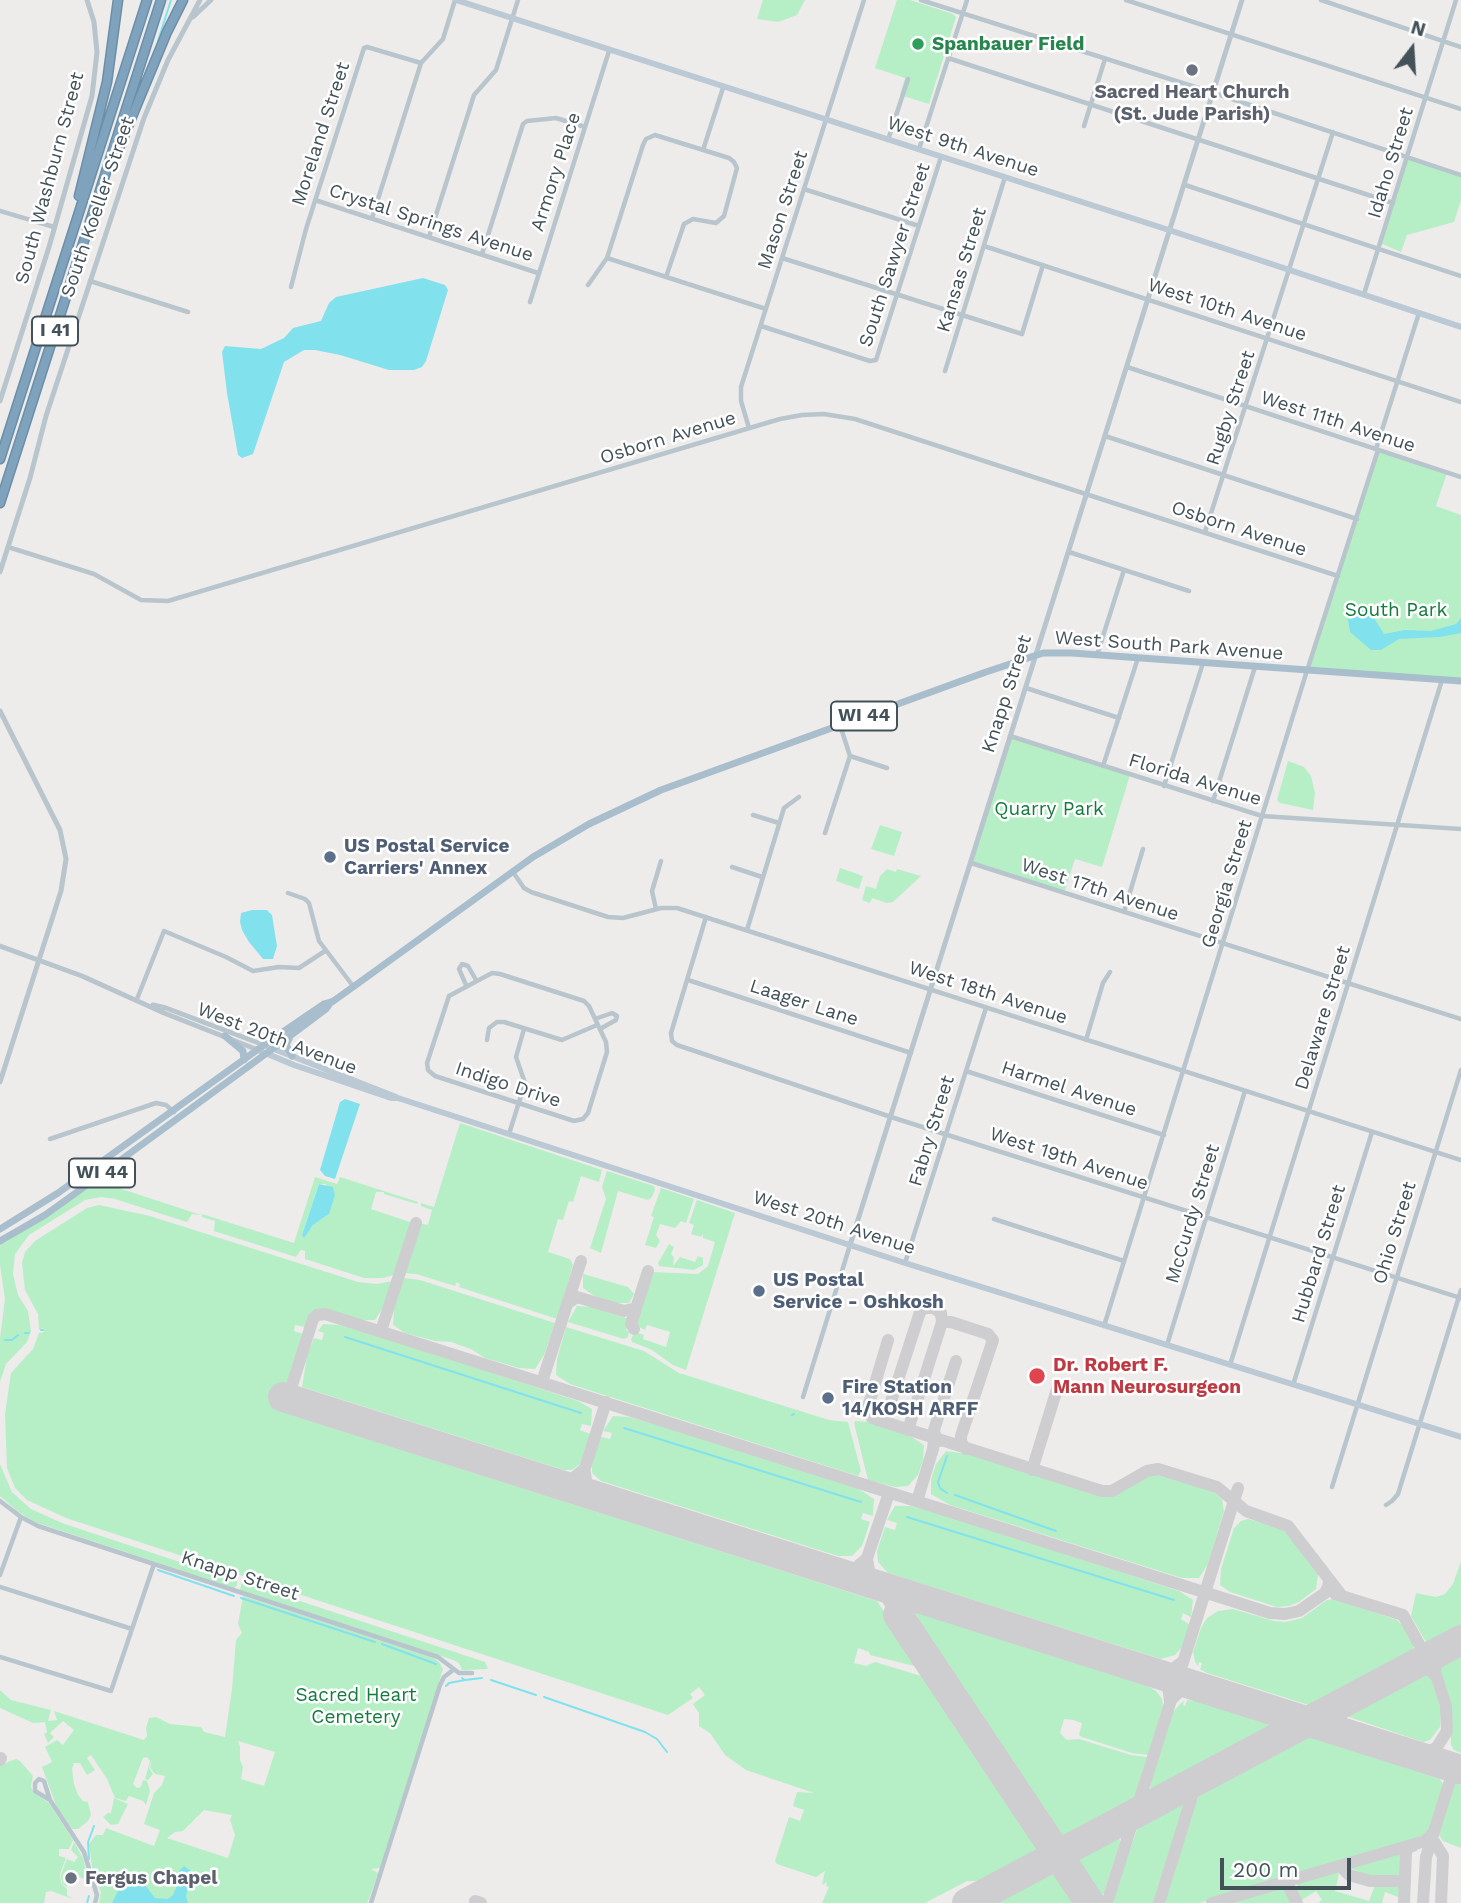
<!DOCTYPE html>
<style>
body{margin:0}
#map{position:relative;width:1461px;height:1903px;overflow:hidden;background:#eeebeb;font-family:"Work Sans",sans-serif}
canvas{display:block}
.north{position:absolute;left:1377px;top:14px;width:70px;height:70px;-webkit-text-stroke:5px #fff;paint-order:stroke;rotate:17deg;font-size:19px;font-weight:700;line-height:28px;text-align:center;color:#435159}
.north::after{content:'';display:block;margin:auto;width:24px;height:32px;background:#435159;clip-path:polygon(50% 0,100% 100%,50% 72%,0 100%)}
.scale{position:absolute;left:1220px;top:1858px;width:131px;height:32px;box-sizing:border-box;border:4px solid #435159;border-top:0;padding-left:9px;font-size:21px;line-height:24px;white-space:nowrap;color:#435159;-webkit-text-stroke:5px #fff;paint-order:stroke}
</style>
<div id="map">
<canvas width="1461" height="1903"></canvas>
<div class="north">N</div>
<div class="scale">200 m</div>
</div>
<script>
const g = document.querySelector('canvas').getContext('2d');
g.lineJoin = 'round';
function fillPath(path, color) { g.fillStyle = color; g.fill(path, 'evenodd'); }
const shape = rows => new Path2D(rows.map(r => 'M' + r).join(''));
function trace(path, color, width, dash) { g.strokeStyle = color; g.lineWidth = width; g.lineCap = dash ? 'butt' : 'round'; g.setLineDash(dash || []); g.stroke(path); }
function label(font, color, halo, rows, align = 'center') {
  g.font = font + ' "Work Sans",sans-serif'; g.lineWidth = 5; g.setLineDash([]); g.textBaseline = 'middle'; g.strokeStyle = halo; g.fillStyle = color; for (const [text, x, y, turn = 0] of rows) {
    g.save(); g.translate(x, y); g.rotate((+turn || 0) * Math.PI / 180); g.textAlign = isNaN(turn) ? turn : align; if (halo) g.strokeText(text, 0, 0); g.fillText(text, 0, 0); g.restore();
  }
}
fillPath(shape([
 [763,0,805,0,797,15,778,22,757,19],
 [897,0,910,0,953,14,956,17,929,104,900,95,905,78,875,68],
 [1407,156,1461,175,1461,200,1454,222,1407,235,1401,252,1380,243],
 [1379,451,1447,473,1436,506,1461,515,1461,681,1307,670],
 [1010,736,1130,775,1102,867,1075,859,1064,893,971,863],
 [1288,761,1304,767,1311,776,1315,793,1313,810,1280,803,1277,800],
 [880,825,902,832,894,856,871,849],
 [840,868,863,876,859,889,836,881],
 [887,869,896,872,897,869,921,876,893,902,887,903,872,898,870,903,862,900,866,886,876,889,880,876],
 [460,1123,602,1170,599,1182,581,1176,573,1202,569,1201,563,1220,558,1219,548,1252,570,1259,573,1265,557,1319,459,1287,460,1284,457,1282,455,1286,416,1274,403,1273,419,1223,428,1225,432,1210,421,1206,421,1203,434,1207],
 [607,1171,654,1186,655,1190,652,1197,648,1200,618,1191,601,1253,590,1248,606,1199,602,1187],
 [315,1177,337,1184,340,1177,418,1202,417,1204,384,1194,384,1192,376,1192,371,1209,413,1223,395,1275,382,1278,364,1278,305,1259,305,1251,301,1250,296,1257,214,1231,215,1221,202,1217,202,1214,294,1243],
 [319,1184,326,1184,329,1214,313,1225,304,1237,302,1235],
 [97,1181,201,1215,192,1214,187,1222,115,1199,101,1197,85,1200,29,1235,15,1254,13,1274,18,1295,28,1311,31,1331,27,1342,6,1364,0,1382,0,1338,5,1299,0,1265,0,1244,45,1218],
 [661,1188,694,1199,686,1223,681,1221,675,1228,660,1224,656,1235,660,1241,656,1248,645,1245,654,1217,651,1216],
 [697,1200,735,1213,686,1370,673,1365,652,1350,632,1342,631,1339,635,1332,644,1335,643,1339,666,1347,670,1332,647,1325,645,1330,635,1325,653,1272,698,1274,708,1266,715,1242,703,1238,703,1234,701,1237,691,1234,694,1225,689,1223],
 [99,1205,150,1216,358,1282,377,1284,393,1281,384,1306,375,1320,360,1320,321,1309,311,1314,305,1327,295,1325,294,1331,303,1334,279,1411,877,1601,922,1668,870,1655,869,1652,858,1648,854,1663,866,1666,875,1662,928,1678,1037,1844,1039,1847,1037,1854,987,1881,967,1881,925,1903,822,1903,829,1887,826,1886,827,1882,822,1885,825,1871,816,1877,777,1864,775,1861,789,1817,800,1821,804,1810,793,1806,797,1792,814,1793,746,1770,725,1755,710,1733,699,1726,699,1713,693,1704,705,1695,699,1687,690,1694,693,1698,668,1715,66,1518,27,1500,15,1488,7,1468,5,1414,11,1373,33,1349,39,1333,44,1332,43,1328,39,1330,38,1314,25,1290,22,1263,25,1252,35,1241,87,1208],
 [669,1244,674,1247,671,1254,674,1257,673,1266,680,1257,695,1262,698,1256,703,1258,703,1265,694,1270,659,1266,658,1263],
 [583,1274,628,1287,634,1294,629,1303,613,1303,596,1297,583,1288],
 [404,1278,420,1280,555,1323,544,1355,535,1369,519,1368,485,1358,471,1349,451,1342,435,1341,405,1333,393,1325,394,1310],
 [577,1306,593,1307,629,1319,626,1330,629,1332,628,1337,624,1339,568,1322],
 [323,1324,339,1325,373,1334,578,1401,592,1409,591,1426,582,1424,580,1430,590,1434,581,1463,572,1470,564,1470,302,1387,307,1356,314,1338,322,1340,324,1333,318,1331],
 [566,1327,644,1351,679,1373,829,1420,848,1422,861,1471,858,1476,570,1384,556,1375,557,1359],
 [613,1416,629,1417,665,1427,857,1488,874,1499,873,1516,863,1513,861,1519,870,1522,862,1546,852,1556,838,1556,601,1481,592,1473,592,1463,601,1437,610,1439,612,1433,603,1431],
 [855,1421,870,1422,910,1436,924,1445,923,1460,918,1475,908,1486,895,1487,868,1480,854,1423],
 [946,1451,980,1456,1101,1495,1111,1494,1153,1474,1212,1491,1222,1499,1224,1511,1208,1564,1199,1578,1182,1578,950,1505,931,1494,931,1479,936,1464],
 [0,1464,12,1492,31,1509,62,1523,237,1581,237,1585,234,1588,35,1522,17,1511,0,1496],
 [895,1506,910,1506,946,1515,1179,1591,1193,1600,1191,1617,1183,1613,1181,1619,1190,1625,1183,1646,1175,1655,1161,1659,888,1573,878,1562,877,1551,885,1527,895,1530,897,1523,887,1520],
 [1248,1519,1284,1529,1318,1574,1316,1589,1299,1602,1289,1606,1277,1607,1230,1592,1220,1585,1221,1569,1234,1528,1241,1521],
 [1461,1561,1461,1628,1433,1643,1426,1642,1411,1616,1416,1593,1436,1597,1445,1594,1453,1584],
 [242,1582,485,1662,488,1669,462,1670,459,1663,453,1660,240,1590],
 [243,1596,434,1658,439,1662,443,1669,380,1868,371,1869,378,1873,369,1899,367,1903,99,1903,101,1892,93,1874,89,1844,96,1835,103,1835,106,1828,154,1846,160,1830,144,1824,154,1793,162,1785,165,1776,155,1774,150,1768,152,1759,149,1768,153,1774,148,1780,145,1779,150,1761,147,1757,143,1758,133,1784,137,1788,141,1787,143,1780,147,1781,150,1791,146,1805,143,1801,129,1796,126,1801,115,1798,107,1779,91,1755,87,1758,95,1770,87,1775,80,1763,74,1763,72,1769,74,1784,78,1795,83,1801,88,1802,91,1815,88,1821,78,1829,72,1829,57,1808,42,1767,52,1762,45,1747,57,1740,63,1745,74,1730,63,1721,50,1733,54,1737,48,1743,44,1734,47,1732,45,1722,33,1723,0,1708,0,1690,11,1700,51,1710,48,1721,57,1720,54,1711,144,1740,147,1736,146,1728,149,1718,156,1717,170,1724,201,1727,204,1732,225,1737,232,1689,236,1640,242,1633,238,1624],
 [238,1741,275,1752,264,1786,241,1779,243,1767,240,1760,240,1747],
 [204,1810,232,1815,230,1820,235,1835,228,1858,167,1838,175,1832,183,1831],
 [1334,1599,1397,1620,1404,1627,1414,1644,1411,1655,1312,1706,1207,1673,1200,1669,1202,1663,1199,1662,1198,1666,1195,1662,1193,1652,1201,1628,1207,1618,1218,1611,1233,1609,1274,1621,1286,1622,1302,1618,1327,1600],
 [909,1610,1148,1686,1156,1691,1162,1699,1163,1706,1148,1755,1132,1753,1082,1737,1079,1735,1082,1723,1073,1720,1064,1719,1060,1733,1067,1740,1079,1739,1131,1755,1147,1757,1133,1803,1061,1842],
 [1461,1650,1461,1753,1454,1750,1451,1745,1450,1706,1439,1668,1442,1661],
 [1420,1672,1427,1673,1431,1677,1441,1710,1440,1727,1430,1740,1423,1742,1346,1716,1349,1710],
 [1187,1700,1196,1701,1268,1724,1271,1729,1152,1791,1150,1786,1172,1713,1181,1703,1184,1701,1183,1705,1185,1706],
 [1308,1736,1440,1779,1443,1784,1443,1790,1429,1833,1420,1839,1199,1903,1166,1903,1166,1896,1199,1795,1209,1785,1297,1738],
 [1461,1758,1461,1848,1443,1841,1438,1833],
 [16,1759,20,1761,33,1776,31,1786,33,1792,49,1803,73,1840,69,1849,59,1849,59,1856,66,1858,60,1874,61,1883,67,1889,67,1895,73,1899,51,1891,46,1892,44,1903,0,1903,0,1765],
 [114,1798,128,1804,118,1824,111,1825,103,1817,108,1813,111,1813],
 [1180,1801,1183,1801,1184,1805,1153,1903,1114,1903,1113,1898,1139,1824],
 [1115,1835,1119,1837,1120,1842,1104,1893,1098,1896,1078,1867,1076,1860,1078,1856],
 [74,1842,83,1858,88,1878,86,1880,70,1872,67,1887,62,1883,61,1874,67,1859,74,1862,78,1857,71,1850],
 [1397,1853,1401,1854,1400,1877,1376,1878,1352,1869,1352,1866],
 [1051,1871,1059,1874,1076,1903,989,1903],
 [1336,1871,1339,1874,1335,1891,1369,1901,1375,1885,1400,1883,1401,1895,1398,1897,1385,1892,1382,1903,1318,1903,1322,1900,1316,1891,1300,1901,1295,1891,1299,1882],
 [1277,1888,1284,1890,1293,1903,1224,1903]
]), '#b6efc6');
fillPath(shape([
 [423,278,445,285,448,290,426,361,422,367,414,370,389,370,340,355,315,350,304,350,284,362,253,454,242,458,238,455,227,393,222,352,225,346,261,349,284,338,293,328,321,321,329,303,336,297],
 [1355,607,1371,613,1384,634,1405,630,1431,631,1456,624,1461,618,1461,633,1440,637,1399,639,1381,650,1371,650,1350,632,1347,615],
 [252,910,267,910,272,915,277,946,273,959,263,959,249,942,242,930,240,922,241,913],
 [345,1099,360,1104,335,1179,325,1176,320,1170,340,1102],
 [319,1184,333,1187,335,1195,329,1214,313,1225,304,1238,302,1235],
 [184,1866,191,1871,191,1877,186,1896,188,1903,112,1903,118,1891,138,1880,142,1881,155,1898,168,1899,173,1895,177,1886,179,1871]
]), '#81e2ee');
trace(shape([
 [158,41,171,0],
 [41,1330,43,1330],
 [25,1333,29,1333],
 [345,1337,581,1413],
 [5,1340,12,1340,18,1335],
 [792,1415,794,1414],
 [624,1428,861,1502],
 [947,1493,940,1488,938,1482,947,1456],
 [955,1495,1056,1531],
 [907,1517,1174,1600],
 [158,1570,234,1596],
 [241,1598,375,1642],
 [382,1644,436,1664],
 [462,1678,465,1680,482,1678],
 [491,1680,536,1695],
 [446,1686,449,1683,465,1680],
 [544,1697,645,1732,657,1739,667,1752],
 [89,1859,88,1842,94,1826],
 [87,1903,89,1896]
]), '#81e2ee', 2);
trace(shape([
 [568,1303,577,1297,624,1311,636,1308],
 [942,1322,951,1322,988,1334,993,1340,961,1436,961,1442,966,1449],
 [634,1329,631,1324,648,1271],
 [381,1331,416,1223],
 [888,1340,868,1407,872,1418,1102,1491,1112,1491,1147,1471,1158,1469,1217,1487,1246,1511,1288,1526,1342,1596],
 [542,1382,581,1261],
 [288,1398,313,1319,317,1315,325,1314,1270,1613,1285,1614,1299,1611,1325,1593,1328,1587,1329,1580],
 [877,1420,884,1418,887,1414,920,1312,924,1308,934,1308,941,1313,942,1322,908,1430],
 [940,1441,935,1435,934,1430,956,1361],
 [1032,1470,1058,1386],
 [585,1473,586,1481,592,1491,613,1501],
 [544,1479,559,1482,570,1481,584,1469],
 [578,1490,606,1402],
 [917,1501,933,1449,934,1439],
 [867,1559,870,1575,876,1581,890,1588],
 [834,1571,853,1570,866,1559],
 [860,1579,889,1493],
 [877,1584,898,1615],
 [1335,1594,1403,1615,1436,1675,1446,1706,1447,1731,1437,1747,1421,1757],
 [1182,1662,1170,1671,1153,1672,1168,1685,1170,1701,1182,1689,1201,1687],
 [1405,1670,1420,1666,1427,1668,1435,1675],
 [1435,1674,1436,1662,1444,1649],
 [0,1760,1,1758],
 [1142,1792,1146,1801,1155,1803],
 [1169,1795,1184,1792,1189,1796,1191,1801],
 [1106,1829,1120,1827,1126,1832,1127,1838],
 [1425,1841,1435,1843,1443,1856,1441,1903],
 [1340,1866,1349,1875,1370,1881,1405,1881],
 [1286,1881,1297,1903],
 [1084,1895,1088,1903],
 [475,1901,481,1903],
 [1107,1903,1238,1488],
 [1159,1903,1195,1787,1206,1776],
 [1212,1903,1425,1841,1434,1832],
 [1404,1903,1406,1852,1409,1847,1413,1846],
 [1423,1903,1426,1857,1454,1768]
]), '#ceced0', 12);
trace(shape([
 [283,1397,1458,1769],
 [898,1615,1090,1903],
 [967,1903,1461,1640]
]), '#ceced0', 30);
const motorway = shape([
 [117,153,167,32,183,0],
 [79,196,107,82,118,0],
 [0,459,147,0],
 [0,503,161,0]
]);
trace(motorway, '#6b8ea9', 11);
trace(shape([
 [921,0,1214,93,1461,175],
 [1126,0,1461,109],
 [1321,0,1461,47],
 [948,58,1393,203],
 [1084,126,1105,59],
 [888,140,908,79],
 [919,149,967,0],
 [703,150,723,88],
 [1185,185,1461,276],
 [804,189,919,226],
 [315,200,538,273],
 [0,211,54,227],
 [372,218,421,63,443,39,455,0],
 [429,237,474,95,496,70,518,0],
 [984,246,1461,402],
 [482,254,523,124,527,121,556,118,585,127],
 [607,258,766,309],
 [782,258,1022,334,1043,265],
 [90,281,188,312],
 [588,285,607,258,643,145,646,139,655,135,729,158,734,162,737,168,724,216,716,223,693,219,684,224,666,277],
 [291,287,306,229,364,48,367,47,421,63],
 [1364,294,1456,0],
 [530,302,609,51],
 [761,326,870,361,876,360,941,157],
 [1127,367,1461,477],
 [945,371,1005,177],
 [749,428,741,401,741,387,864,0],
 [1105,436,1357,519],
 [1376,449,1419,313],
 [1205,532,1333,132],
 [8,547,94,574,141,600,168,601,780,419,802,415,824,414,855,419,1338,576],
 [1069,552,1189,591],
 [1097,655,1124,570],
 [1026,688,1119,718],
 [1010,736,1262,816,1461,829],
 [850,756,887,768],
 [1103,766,1138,658],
 [1164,786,1203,663],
 [1213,801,1255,667],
 [753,815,779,823],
 [825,833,850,756,840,725],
 [971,863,1461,1019],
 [732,867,762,877],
 [513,872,524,888,531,892,608,917,623,918,661,908,677,908,1461,1160],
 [288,893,305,899,309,903,319,941,353,986],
 [656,909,652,891,661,861],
 [1124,912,1143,849],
 [706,917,671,1033,672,1041,677,1045,891,1117,1461,1298],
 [747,930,784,808,799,797],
 [492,973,500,974,584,1001,589,1006,606,1042,607,1052,588,1113,583,1119,574,1121,435,1076,428,1070,427,1063,449,996,492,973],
 [688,980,911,1053],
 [466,985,459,969,462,964,468,966,476,980],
 [137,999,164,931,226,957,253,971,279,967,299,968,325,951],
 [595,1019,612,1013,617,1016,616,1020,600,1029],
 [487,1040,489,1028,497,1022,504,1022,562,1040,597,1025],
 [1086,1040,1103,983,1110,972],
 [966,1071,1164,1135],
 [509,1134,525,1083,516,1057,524,1029],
 [50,1139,156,1103,166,1105,174,1112],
 [994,1219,1124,1261],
 [905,1263,986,1008],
 [1104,1326,1305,677,1378,450],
 [1167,1345,1245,1091],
 [1230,1365,1442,680],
 [1293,1385,1372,1132],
 [803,1397,850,1245],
 [1332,1487,1461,1070],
 [0,1501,21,1517,38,1526,438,1657,459,1673,472,1673],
 [1386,1505,1392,1501,1398,1494,1461,1290],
 [0,1575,21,1517],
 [0,1587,132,1629],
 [0,1657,111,1691,154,1564],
 [50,1800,35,1791,35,1783,39,1779,44,1781,50,1800,84,1852,97,1895,95,1903],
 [371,1903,440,1685,444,1677,453,1670]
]), '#b8c5cc', 4.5);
trace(shape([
 [193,17,211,0],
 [0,401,49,247,92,96,97,52,94,22,87,0],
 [0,572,30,478,46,416,144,118,168,60,200,0],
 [0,711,60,830,66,859,61,891,0,1082],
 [0,946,82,976,164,1013,258,1050],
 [153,1005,166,1008,264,1045],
 [850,1245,1242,0]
]), '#b8c5cc', 5);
trace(shape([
 [456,0,1175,232,1461,327],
 [264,1045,396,1097],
 [258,1050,294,1065,391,1098,398,1098,905,1263,1461,1437]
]), '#bac9d4', 6);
trace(shape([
 [225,1036,243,1051,244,1060],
 [289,1039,286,1045,292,1056],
 [0,1229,58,1193,264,1045,324,1004,332,1002,353,987,533,857,589,824,661,790,986,672,1043,653,1072,653,1461,681],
 [0,1241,45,1215,73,1195,290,1036,326,1009,331,1002]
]), '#a9becc', 7);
trace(motorway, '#80a3bd', 8);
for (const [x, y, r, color] of [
 [918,44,7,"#2e9e5b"],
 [1192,70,7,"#6b7280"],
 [330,857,7,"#5c6f8a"],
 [759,1291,7,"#5c6f8a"],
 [1037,1376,9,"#e0444e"],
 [828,1398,7,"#5c6f8a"],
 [71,1878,7,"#6b7280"]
]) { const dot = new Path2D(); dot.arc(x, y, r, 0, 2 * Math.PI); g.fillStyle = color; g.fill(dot); trace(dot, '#fff', 2.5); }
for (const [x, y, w] of [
 [55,331,46],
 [864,716,66],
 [102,1173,66]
]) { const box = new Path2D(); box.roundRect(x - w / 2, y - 14.5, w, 29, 5); g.fillStyle = '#fff'; g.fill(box); trace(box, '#435159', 2); }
label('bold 18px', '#435159', null, [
 ["I 41",55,331],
 ["WI 44",864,716],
 ["WI 44",102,1173]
]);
label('bold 19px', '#27864d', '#fff', [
 ["Spanbauer Field",932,44]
], 'left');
label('bold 19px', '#5b616d', '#fff', [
 ["Sacred Heart Church",1192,92],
 ["(St. Jude Parish)",1192,114],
 ["Fergus Chapel",85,1878,"left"]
]);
label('19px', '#435159', '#fff', [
 ["Moreland Street",321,134,-72],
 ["West 9th Avenue",963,147,18],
 ["Idaho Street",1391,163,-73],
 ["Armory Place",556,172,-72],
 ["South Washburn Street",50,178,-75],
 ["South Koeller Street",98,207,-71],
 ["Mason Street",783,210,-72],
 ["Crystal Springs Avenue",431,223,18],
 ["South Sawyer Street",895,255,-72],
 ["Kansas Street",962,270,-73],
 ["West 10th Avenue",1227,310,18],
 ["Rugby Street",1231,408,-72],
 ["West 11th Avenue",1338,422,18],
 ["Osborn Avenue",668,438,-17],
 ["Osborn Avenue",1239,529,18],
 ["West South Park Avenue",1169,646,4],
 ["Knapp Street",1007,694,-72],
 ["Florida Avenue",1195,780,17],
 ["Georgia Street",1227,884,-73],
 ["West 17th Avenue",1100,890,18],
 ["West 18th Avenue",988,993,18],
 ["Laager Lane",804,1003,18],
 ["Delaware Street",1323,1018,-73],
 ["West 20th Avenue",277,1039,21],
 ["Indigo Drive",508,1085,18],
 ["Harmel Avenue",1069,1089,18],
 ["Fabry Street",932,1131,-73],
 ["West 19th Avenue",1069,1159,18],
 ["McCurdy Street",1193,1214,-73],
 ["West 20th Avenue",834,1223,18],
 ["Ohio Street",1395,1233,-73],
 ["Hubbard Street",1319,1254,-73],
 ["Knapp Street",240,1576,18]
]);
label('19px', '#137b3d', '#fff', [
 ["South Park",1396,610],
 ["Quarry Park",1049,809],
 ["Sacred Heart",356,1695],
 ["Cemetery",356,1717]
]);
label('bold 19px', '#4e5e75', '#fff', [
 ["US Postal Service",344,846],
 ["Carriers' Annex",344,868],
 ["US Postal",773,1280],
 ["Service - Oshkosh",773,1302],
 ["Fire Station",842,1387],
 ["14/KOSH ARFF",842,1409]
], 'left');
label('bold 19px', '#be3a42', '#fff', [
 ["Dr. Robert F.",1053,1365],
 ["Mann Neurosurgeon",1053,1387]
], 'left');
</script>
